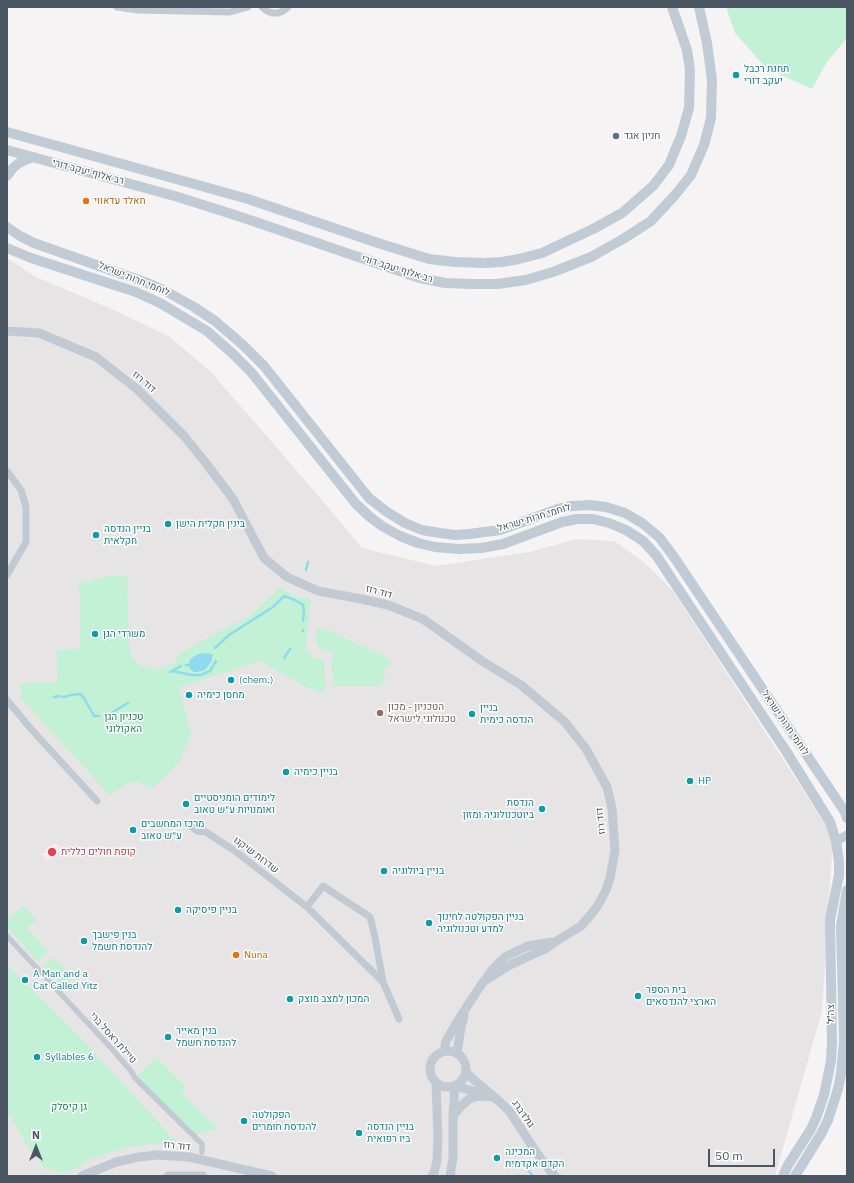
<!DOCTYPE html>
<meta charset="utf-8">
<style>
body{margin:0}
#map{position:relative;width:854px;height:1183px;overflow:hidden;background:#f5f3f3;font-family:"IBM Plex Sans",sans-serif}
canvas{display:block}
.frame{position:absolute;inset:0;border:8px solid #4a5661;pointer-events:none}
.north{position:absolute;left:16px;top:1127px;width:40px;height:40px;-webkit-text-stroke:3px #fff;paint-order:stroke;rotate:0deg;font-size:11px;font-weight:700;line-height:16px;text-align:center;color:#4a5661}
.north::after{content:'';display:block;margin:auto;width:14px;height:18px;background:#4a5661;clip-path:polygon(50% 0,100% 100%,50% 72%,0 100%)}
.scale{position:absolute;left:708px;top:1149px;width:67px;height:18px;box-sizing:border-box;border:2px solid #4a5661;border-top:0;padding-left:5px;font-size:12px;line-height:14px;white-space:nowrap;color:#4a5661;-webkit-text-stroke:3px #fff;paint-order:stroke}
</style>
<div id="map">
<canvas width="854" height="1183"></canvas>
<div class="frame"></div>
<div class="north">N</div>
<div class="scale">50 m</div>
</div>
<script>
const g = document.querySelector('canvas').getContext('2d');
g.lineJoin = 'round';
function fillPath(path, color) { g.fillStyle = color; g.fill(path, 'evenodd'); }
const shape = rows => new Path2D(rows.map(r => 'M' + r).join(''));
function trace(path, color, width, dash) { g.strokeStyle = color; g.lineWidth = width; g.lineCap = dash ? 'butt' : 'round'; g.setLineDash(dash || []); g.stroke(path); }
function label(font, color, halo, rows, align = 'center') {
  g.font = font + ' "IBM Plex Sans",Heebo,sans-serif'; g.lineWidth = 3; g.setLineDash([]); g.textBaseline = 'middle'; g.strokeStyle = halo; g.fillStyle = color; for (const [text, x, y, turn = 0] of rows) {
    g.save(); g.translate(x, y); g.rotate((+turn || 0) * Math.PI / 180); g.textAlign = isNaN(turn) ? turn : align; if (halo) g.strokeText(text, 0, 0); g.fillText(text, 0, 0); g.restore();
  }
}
fillPath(shape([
 [7,258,36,277,114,310,170,337,210,371,311,487,362,548,436,566,529,552,577,539,614,541,645,563,673,591,833,836,822,1011,775,1176,7,1176]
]), '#e6e4e5');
fillPath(shape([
 [56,843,62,849,47,861,41,854]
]), '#fce8e6');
fillPath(shape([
 [726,7,847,7,847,38,827,62,812,89,766,68,735,33],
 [127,575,129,648,133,659,141,666,158,670,174,663,181,653,203,640,250,616,280,588,296,597,311,599,306,648,313,658,325,660,324,666,326,684,324,693,313,691,260,661,179,687,191,734,179,762,151,789,137,781,126,784,110,795,21,699,20,683,58,683,57,650,80,649,80,598,78,584,109,576],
 [318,626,381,654,391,660,383,674,386,676,380,686,334,686,331,664,333,655,331,653,322,650,318,646,315,640],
 [23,906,36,920,27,928,48,951,38,961,7,927,7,921],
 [53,957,73,978,63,987,43,966],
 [7,965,81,1038,179,1145,151,1144,128,1147,85,1161,80,1167,62,1173,45,1168,30,1150,7,1111],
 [156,1057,186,1087,181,1092,218,1129,191,1135,135,1078]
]), '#c2f1d5');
fillPath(shape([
 [201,653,212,654,213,655,211,662,205,670,198,672,194,672,190,669,189,661,193,657]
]), '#8fdaef');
trace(shape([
 [306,570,308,562],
 [303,631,303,630],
 [215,648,229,635,273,607,284,596,295,600,303,605,304,611,303,621],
 [284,658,290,649],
 [186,665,189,665],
 [172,671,192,675,201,675,210,671,216,661],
 [170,672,181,666],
 [70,695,80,694,84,698,94,716,99,716],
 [54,697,60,696],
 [63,697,68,696],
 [111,713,128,703],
 [527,1169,533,1176]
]), '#8fdaef', 2.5);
trace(shape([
 [7,936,112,1049,131,1071,135,1078,202,1144,202,1152]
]), '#c1cad2', 5.5);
trace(shape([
 [117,7,138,10,230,12,248,7],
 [262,7,267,11,272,13,278,13,283,11,288,7],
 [7,471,21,490,26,507,26,542,7,575],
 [7,700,31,729,97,801],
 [189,825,197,831,206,832,235,851,307,907,383,982],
 [307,907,323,886,370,917,375,937,383,982,399,1019]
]), '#c1cad2', 7);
trace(shape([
 [7,331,39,333,96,357,137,389,185,437,205,462,233,499,264,558,287,577,318,591,361,599,388,605,423,619,482,661,521,685,565,722,586,749,607,787,612,808,615,851,610,878,606,890,597,907,581,926,555,942,545,949,510,965,483,982],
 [836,841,847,835],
 '430 1069a18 18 0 1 1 36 0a18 18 0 1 1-36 0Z',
 [444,1051,446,1041,457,1022,479,988,493,969,505,957,515,952,528,946,552,942],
 [457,1053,461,1027,464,1016],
 [466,1072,473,1079,500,1102,510,1112,534,1149,545,1164,555,1176],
 [455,1086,483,1094],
 [453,1116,461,1106,469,1099,479,1096,494,1097],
 [82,1176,116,1162,139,1157,157,1155,189,1157,272,1176],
 [168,1176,203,1176],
 [432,1176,434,1173,437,1161,438,1138,436,1083],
 [450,1176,453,1158,453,1116,455,1086]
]), '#c1cad2', 9);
trace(shape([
 [7,132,248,199,378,243,429,259,455,262,484,263,502,262,519,259,542,253,593,229,622,213,653,186,669,165,681,136,689,108,690,70,687,50,672,7],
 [7,150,178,197,238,216,420,278,445,283,472,284,497,284,526,280,553,272,591,257,623,239,651,221,675,195,691,175,704,145,711,118,712,80,707,43,699,7],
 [7,176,13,168,19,163,25,160,34,157],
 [7,227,20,236,34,243,150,284,167,292,194,307,215,321,243,345,264,366,369,498,387,512,405,523,422,530,440,533,455,535,469,534,500,530,558,509,572,506,589,505,606,507,625,513,642,523,659,537,674,557,845,812,847,818],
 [7,248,31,258,136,292,160,303,207,331,232,353,251,372,356,504,370,517,382,526,400,536,418,543,435,547,459,549,481,548,503,544,562,522,577,519,593,519,609,523,626,530,643,541,656,555,786,751,830,822,836,841,839,862,839,875,830,920,832,1042,831,1061,824,1095,816,1118,811,1129,788,1165,783,1176],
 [795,1176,821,1134,828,1120,838,1089,841,1074,844,1041,841,926,847,890]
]), '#c1cbd6', 10);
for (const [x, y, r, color] of [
 [736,75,4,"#0f9aa8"],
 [616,136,4,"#5c6f8a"],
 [86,201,4,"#e8710a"],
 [168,524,4,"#0f9aa8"],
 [96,535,4,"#0f9aa8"],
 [95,634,4,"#0f9aa8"],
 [231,680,4,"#0f9aa8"],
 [189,695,4,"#0f9aa8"],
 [380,713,4,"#8d6e63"],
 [472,714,4,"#0f9aa8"],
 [286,772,4,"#0f9aa8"],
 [690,781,4,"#0f9aa8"],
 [186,804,4,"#0f9aa8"],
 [542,809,4,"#0f9aa8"],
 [133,830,4,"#0f9aa8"],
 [52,852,5,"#e0444e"],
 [384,871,4,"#0f9aa8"],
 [178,910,4,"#0f9aa8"],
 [429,923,4,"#0f9aa8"],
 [84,941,4,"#0f9aa8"],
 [236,955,4,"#e8710a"],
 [25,980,4,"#0f9aa8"],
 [638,996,4,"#0f9aa8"],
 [290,999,4,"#0f9aa8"],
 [168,1037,4,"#0f9aa8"],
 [37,1057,4,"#0f9aa8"],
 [244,1121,4,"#0f9aa8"],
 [359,1133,4,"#0f9aa8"],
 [497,1158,4,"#0f9aa8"]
]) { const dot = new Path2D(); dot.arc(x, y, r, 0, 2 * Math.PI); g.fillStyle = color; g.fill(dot); trace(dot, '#fff', 1.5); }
label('10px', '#0d838f', '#fff', [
 ["תחנת רכבל",744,69],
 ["יעקב דורי",744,81],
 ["בינין חקלית הישן",176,524],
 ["בניין הנדסה",104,529],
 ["חקלאית",104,541],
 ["משרדי הגן",103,634],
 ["(chem.)",239,680],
 ["מחסן כימיה",197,695],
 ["בניין",480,708],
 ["הנדסה כימית",480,720],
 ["בניין כימיה",294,772],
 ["HP",698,781],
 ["לימודים הומניסטיים",194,798],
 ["ואומנויות ע\"ש טאוב",194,810],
 ["הנדסת",534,803,"right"],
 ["ביוטכנולוגיה ומזון",534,815,"right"],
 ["מרכז המחשבים",141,824],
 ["ע\"ש טאוב",141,836],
 ["בניין ביולוגיה",392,871],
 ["בניין פיסיקה",186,910],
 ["בניין הפקולטה לחינוך",437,917],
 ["למדע וטכנולוגיה",437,929],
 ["בנין פישבך",92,935],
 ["להנדסת חשמל",92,947],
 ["A Man and a",33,974],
 ["Cat Called Yitz",33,986],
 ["בית הספר",646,990],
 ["הארצי להנדסאים",646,1002],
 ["המכון למצב מוצק",298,999],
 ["בנין מאייר",176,1031],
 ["להנדסת חשמל",176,1043],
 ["Syllables 6",45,1057],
 ["הפקולטה",252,1115],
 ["להנדסת חומרים",252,1127],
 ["בניין הנדסה",367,1127],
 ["ביו רפואית",367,1139],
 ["המכינה",505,1152],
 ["הקדם אקדמית",505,1164]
], 'left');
label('10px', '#4e5e75', '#fff', [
 ["חניון אגד",624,136]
], 'left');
label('10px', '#4a5661', '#fff', [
 ["רב אלוף יעקב דורי",88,172,15],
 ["רב אלוף יעקב דורי",397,269,17],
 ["לוחמי חרות ישראל",134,279,22],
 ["דוד רוז",144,382,41],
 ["לוחמי חרות ישראל",534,518,-17],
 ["דוד רוז",379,592,15],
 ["לוחמי חרות ישראל",785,723,56],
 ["דוד רוז",601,821,-96],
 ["שדרות שיקגו",256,855,37],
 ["צה״ל",831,1014,-91],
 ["טיילת ראסל ברי",113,1038,48],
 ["גולדברג",523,1114,55],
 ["דוד רוז",177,1146,6]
]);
label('10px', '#c56008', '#fff', [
 ["חאלד עדאווי",94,201],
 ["Nuna",244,955]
], 'left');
label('10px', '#785e54', '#fff', [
 ["הטכניון - מכון",388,707],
 ["טכנולוגי לישראל",388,719]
], 'left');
label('10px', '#168750', '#fff', [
 ["טכניון הגן",124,717],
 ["האקולוגי",124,729],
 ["גן קיסלק",69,1107]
]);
label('10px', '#be3a42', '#fff', [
 ["קופת חולים כללית",61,852]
], 'left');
</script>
